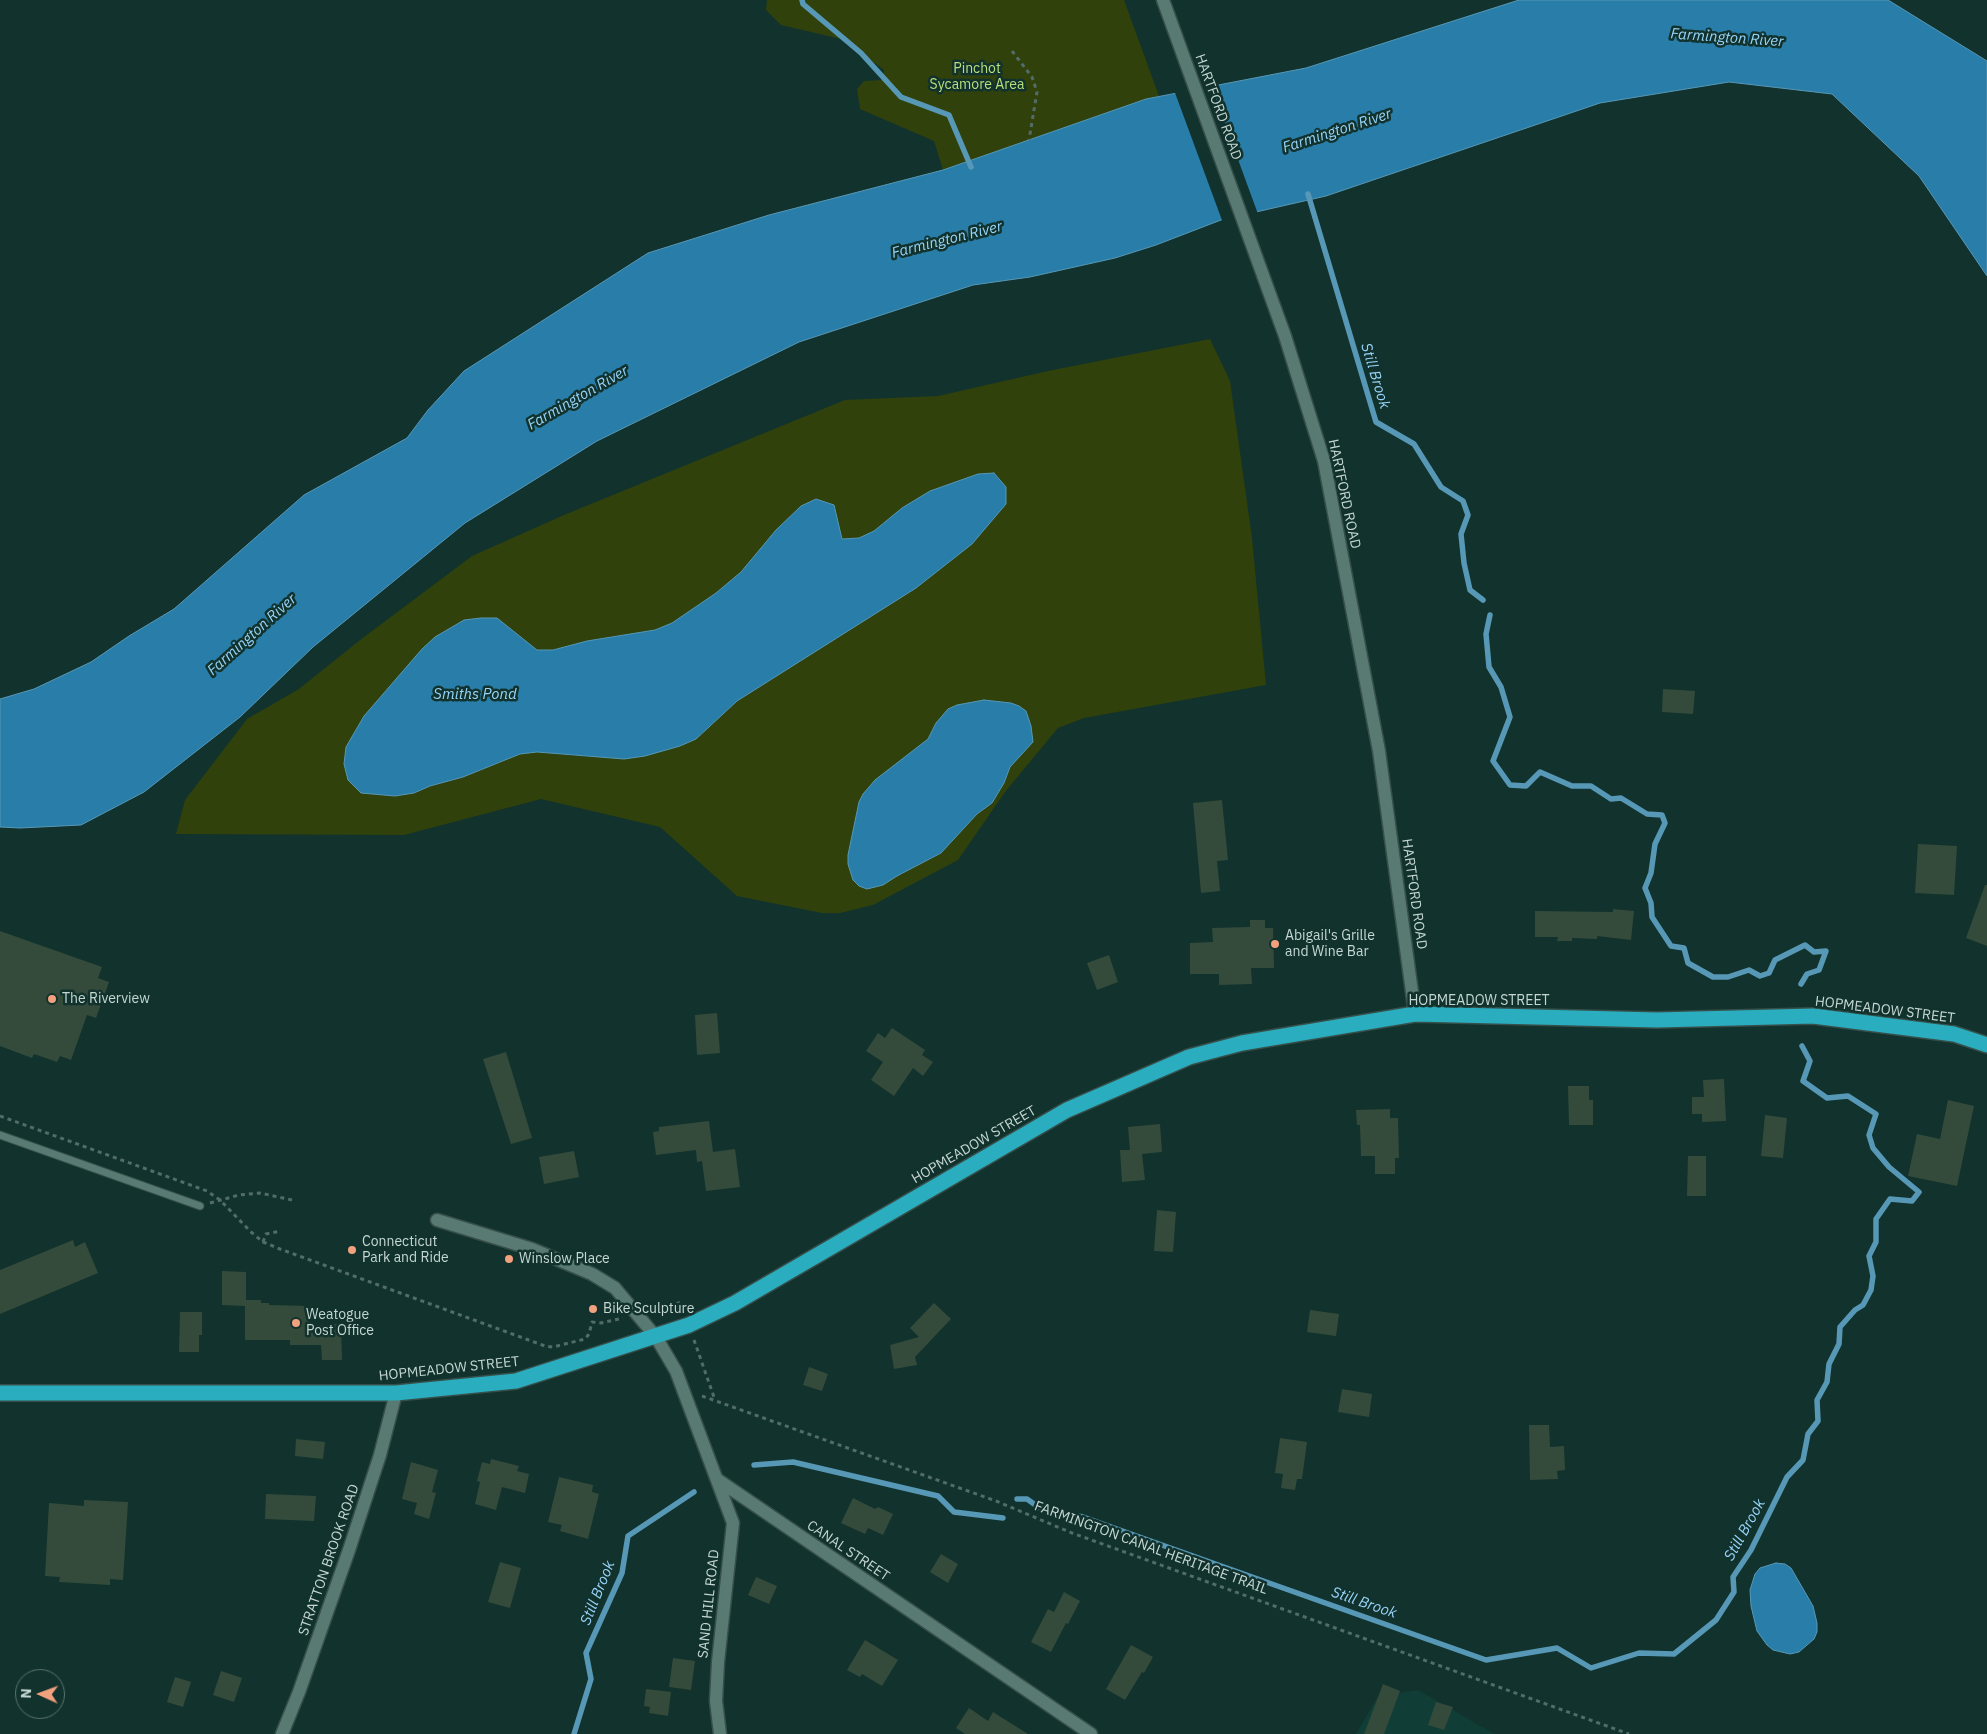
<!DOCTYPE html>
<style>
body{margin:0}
#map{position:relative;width:1987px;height:1734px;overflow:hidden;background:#12322d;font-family:"IBM Plex Sans",sans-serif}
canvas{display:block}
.north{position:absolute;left:15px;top:1669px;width:50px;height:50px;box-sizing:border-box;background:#12322d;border:1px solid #5a746f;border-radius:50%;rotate:272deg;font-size:14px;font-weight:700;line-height:20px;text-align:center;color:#c5d7d3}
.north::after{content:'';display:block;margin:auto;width:18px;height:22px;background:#f2a17e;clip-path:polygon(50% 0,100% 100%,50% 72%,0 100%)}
</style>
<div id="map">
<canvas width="1987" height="1734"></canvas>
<div class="north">N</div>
</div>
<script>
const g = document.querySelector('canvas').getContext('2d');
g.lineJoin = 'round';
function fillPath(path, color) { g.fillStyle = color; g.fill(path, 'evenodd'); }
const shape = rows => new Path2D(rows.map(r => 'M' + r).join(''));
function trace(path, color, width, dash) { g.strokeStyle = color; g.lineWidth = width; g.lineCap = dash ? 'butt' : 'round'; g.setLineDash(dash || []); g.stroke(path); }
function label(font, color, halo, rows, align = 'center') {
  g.font = font + ' "IBM Plex Sans",sans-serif'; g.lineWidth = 5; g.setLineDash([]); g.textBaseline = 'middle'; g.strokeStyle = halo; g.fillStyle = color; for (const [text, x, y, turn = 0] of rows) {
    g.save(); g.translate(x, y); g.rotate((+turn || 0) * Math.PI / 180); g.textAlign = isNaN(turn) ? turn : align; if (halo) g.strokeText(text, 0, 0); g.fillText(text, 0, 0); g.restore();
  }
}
fillPath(shape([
 [1418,1690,1484,1728,1494,1734,1356,1734,1378,1696]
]), '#103d36');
fillPath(shape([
 [767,0,1124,0,1159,96,1146,99,943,170,934,141,860,109,857,89,864,81,882,80,884,70,841,39,781,25,766,10],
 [1210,339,1230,381,1252,538,1266,685,1084,718,1058,728,1005,792,958,860,873,905,840,913,822,913,737,896,660,827,541,799,404,835,176,834,185,800,247,719,299,689,360,640,472,556,564,515,845,400,938,396,1048,371],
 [994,473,1006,504,972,544,916,588,737,701,696,739,589,757,537,752,520,754,463,777,430,786,414,793,344,764,346,747,364,716,422,649,510,629,537,650,553,650,587,641,655,630,672,623,716,593,741,572,776,530,801,506,816,499,834,505,842,539,859,538,874,531,902,508,930,491,978,474],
 [984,700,1011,703,1026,711,1031,726,1021,753,1010,767,1004,783,992,803,977,814,941,853,897,876,883,885,848,864,859,802,869,786,928,739,941,716]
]), '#30410c');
const water = shape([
 [1519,0,1888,0,1987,61,1987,276,1919,176,1832,94,1729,82,1600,103,1326,196,1221,220,1156,245,1115,258,1030,277,973,285,799,342,597,441,465,523,313,647,240,717,144,792,81,825,20,828,0,827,0,699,34,689,91,662,129,636,174,609,304,495,407,438,428,410,464,371,648,253,769,215,943,170,1146,99,1306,68,1519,0],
 [994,473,1006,487,1006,504,972,544,916,588,737,701,696,739,680,746,645,756,624,759,537,752,520,754,463,777,430,786,414,793,395,796,361,793,348,780,344,764,346,747,364,716,422,649,435,637,464,620,481,618,497,618,537,650,553,650,587,641,655,630,672,623,716,593,741,572,776,530,801,506,816,499,834,505,842,539,859,538,874,531,902,508,930,491,978,474,994,473],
 [984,700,1011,703,1019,706,1026,711,1031,726,1033,742,1010,767,1004,783,992,803,977,814,941,853,897,876,883,885,867,889,859,886,853,880,848,864,848,855,859,802,863,794,875,780,928,739,936,723,948,709,957,705,984,700],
 [1776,1563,1785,1564,1791,1568,1813,1606,1817,1623,1817,1632,1814,1639,1799,1652,1790,1654,1773,1650,1767,1645,1757,1631,1751,1606,1750,1590,1755,1574,1760,1568,1776,1563]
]);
fillPath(water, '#287da9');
trace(water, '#5798b6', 1);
fillPath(shape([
 [1210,83,1258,214,1223,223,1174,90]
]), '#12322d');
trace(shape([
 [802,0,803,4,861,53,901,97,949,115,971,167],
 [1308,194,1376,422,1414,444,1441,487,1463,501,1468,515,1461,534,1464,563,1470,590,1483,600],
 [1490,615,1486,634,1489,667,1501,687,1510,717,1493,761,1510,785,1526,786,1540,772,1572,786,1591,786,1611,799,1621,798,1647,814,1662,815,1665,823,1655,844,1651,873,1645,888,1651,903,1652,917,1671,946,1684,948,1688,963,1713,977,1728,977,1749,970,1760,976,1769,973,1775,960,1805,945,1814,952,1826,951,1819,970,1807,974,1801,984],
 [754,1465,793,1462,938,1496,954,1512,1003,1518],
 [1017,1499,1027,1499,1041,1509,1083,1517,1486,1660,1557,1648,1591,1668,1639,1653,1674,1654,1716,1620,1734,1592,1733,1577,1751,1550,1787,1477,1803,1460,1808,1434,1818,1421,1817,1400,1827,1382,1829,1364,1839,1344,1840,1327,1855,1310,1863,1305,1871,1290,1873,1276,1869,1256,1876,1242,1876,1219,1890,1199,1912,1201,1919,1192,1889,1167,1873,1148,1869,1135,1876,1114,1848,1096,1827,1098,1803,1081,1810,1061,1802,1046],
 [574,1734,591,1679,586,1653,622,1573,628,1536,694,1492]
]), '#5798b6', 5.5);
fillPath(shape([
 [1663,689,1695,691,1693,714,1662,712],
 [1222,800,1228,860,1217,861,1220,891,1201,893,1193,803],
 [1918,844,1957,846,1954,895,1915,893],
 [1985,885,1987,885,1987,946,1966,938],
 [1613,909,1634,911,1631,940,1597,936,1597,939,1572,938,1572,941,1557,941,1558,937,1535,937,1535,911,1613,912],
 [1250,920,1265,920,1265,928,1273,928,1274,968,1251,968,1252,984,1219,985,1219,974,1190,974,1190,943,1213,942,1212,928,1250,927],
 [0,931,102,967,98,978,109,982,96,1018,87,1015,71,1060,60,1056,57,1062,34,1054,32,1058,0,1046],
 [1109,955,1118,982,1097,990,1087,963],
 [717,1013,720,1053,697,1055,695,1015],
 [892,1028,925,1050,922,1055,933,1062,923,1076,913,1068,894,1096,871,1080,883,1062,866,1051,878,1033,885,1038],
 [506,1052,532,1138,511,1144,483,1059],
 [1724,1079,1726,1121,1702,1122,1702,1114,1692,1114,1692,1097,1704,1097,1703,1080],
 [1568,1086,1589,1086,1589,1100,1593,1100,1593,1125,1569,1125],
 [1948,1100,1974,1106,1957,1186,1908,1176,1917,1134,1940,1139],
 [1390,1109,1390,1118,1398,1118,1399,1158,1395,1158,1395,1174,1375,1174,1375,1156,1361,1156,1360,1125,1357,1125,1356,1110],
 [1765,1115,1787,1118,1783,1158,1761,1156],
 [709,1121,713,1152,735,1149,740,1187,706,1191,702,1161,697,1162,696,1150,656,1155,653,1132,659,1131,659,1127],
 [1160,1124,1162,1152,1142,1154,1145,1180,1122,1182,1120,1150,1130,1150,1128,1127],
 [574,1151,579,1177,544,1184,539,1157],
 [1688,1156,1706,1156,1706,1196,1687,1196],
 [1157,1210,1176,1212,1173,1252,1154,1251],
 [73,1240,75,1247,85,1242,98,1273,0,1314,0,1270],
 [222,1271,246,1272,246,1300,261,1300,261,1303,269,1303,269,1305,309,1306,309,1326,341,1324,342,1360,322,1360,321,1345,290,1345,290,1340,245,1340,245,1306,222,1305],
 [934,1303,951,1319,915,1357,917,1365,894,1369,890,1345,919,1337,910,1328],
 [1310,1310,1339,1314,1336,1336,1307,1332],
 [180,1312,202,1312,202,1335,199,1335,199,1352,179,1352],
 [809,1367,828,1374,822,1391,803,1385],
 [1342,1389,1372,1394,1369,1417,1338,1412],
 [1529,1425,1549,1425,1550,1447,1564,1446,1565,1470,1557,1471,1558,1479,1530,1480],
 [1280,1438,1307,1442,1302,1479,1297,1479,1295,1490,1281,1488,1283,1474,1275,1473],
 [296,1439,325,1442,323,1459,295,1456],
 [491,1459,519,1466,517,1471,529,1474,525,1493,502,1487,496,1510,475,1504,480,1482,477,1481,482,1462,490,1464],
 [411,1462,438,1470,432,1492,436,1493,429,1519,414,1514,417,1503,402,1499],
 [559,1477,593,1485,592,1492,599,1494,588,1539,560,1531,562,1525,548,1522],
 [266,1494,316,1496,314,1521,265,1519],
 [853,1498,875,1509,878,1507,893,1514,883,1535,868,1528,865,1534,841,1523],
 [84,1500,128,1502,123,1580,110,1579,110,1585,59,1582,60,1577,45,1576,49,1503,84,1506],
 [941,1554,958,1564,948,1583,930,1572],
 [500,1562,521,1568,510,1608,488,1602],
 [756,1577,777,1586,769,1604,748,1595],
 [1064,1592,1080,1601,1068,1624,1066,1623,1051,1652,1031,1642,1048,1609,1054,1612],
 [865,1640,898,1660,882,1686,862,1674,860,1677,847,1670],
 [1131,1645,1153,1657,1144,1673,1142,1672,1125,1700,1106,1689],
 [673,1658,695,1661,691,1690,669,1687],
 [221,1671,242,1678,234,1702,213,1695],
 [175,1677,191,1682,183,1707,167,1702],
 [1383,1684,1400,1691,1384,1734,1364,1734],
 [646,1689,671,1692,668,1716,649,1713,650,1707,644,1706],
 [1436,1702,1453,1707,1444,1730,1428,1725],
 [969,1708,988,1721,993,1712,1028,1734,965,1734,956,1728]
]), '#344b3b');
const lane = shape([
 [0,1135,200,1206]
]);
const street = shape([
 [437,1220,532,1249,592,1274,615,1288,656,1337,676,1371,733,1523,718,1662,716,1701,720,1734],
 [718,1480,1091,1734]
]);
const secondary = shape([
 [1163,0,1285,336,1324,461,1379,751,1415,1014],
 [282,1734,299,1692,349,1550,380,1455,396,1393]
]);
const highway = shape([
 [0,1393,396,1393,516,1381,689,1325,735,1303,1067,1110,1189,1057,1242,1043,1415,1014,1657,1020,1813,1016,1954,1034,1987,1045]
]);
trace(lane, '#374f4a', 9);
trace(street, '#374f4a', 15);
trace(secondary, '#374f4a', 15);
trace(highway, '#374f4a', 18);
trace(shape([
 [1012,51,1032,77,1037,92,1029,140],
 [0,1116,207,1191,220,1200,251,1232,263,1242,280,1249,545,1346,553,1347,585,1339,589,1334,592,1322,601,1323,623,1318],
 [210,1203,239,1195,260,1193,292,1200],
 [263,1242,266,1234,281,1231],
 [653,1310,682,1302,684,1310],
 [694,1340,715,1400],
 [702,1396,996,1501,1072,1533,1629,1734]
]), '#526d69', 3, [4, 4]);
trace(lane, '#587a73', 7);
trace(street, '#587a73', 12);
trace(secondary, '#587a73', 12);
trace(highway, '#29adbf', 15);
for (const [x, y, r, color] of [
 [1275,944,5,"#f2a17e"],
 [52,999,5,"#f2a17e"],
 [352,1250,5,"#f2a17e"],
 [509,1259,5,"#f2a17e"],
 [593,1309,5,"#f2a17e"],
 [296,1323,5,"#f2a17e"]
]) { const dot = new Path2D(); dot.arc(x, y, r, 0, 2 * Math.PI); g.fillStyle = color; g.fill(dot); trace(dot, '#12322d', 2); }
label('14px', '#badf7b', '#12322d', [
 ["Pinchot",977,69],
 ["Sycamore Area",977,85]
]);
label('14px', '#c5d7d3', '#12322d', [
 ["HARTFORD ROAD",1218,107,70],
 ["HARTFORD ROAD",1344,494,78],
 ["HARTFORD ROAD",1414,894,82],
 ["HOPMEADOW STREET",1479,1001],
 ["HOPMEADOW STREET",1885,1010,7],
 ["HOPMEADOW STREET",974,1145,-30],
 ["HOPMEADOW STREET",449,1369,-6],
 ["FARMINGTON CANAL HERITAGE TRAIL",1151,1548,20],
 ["CANAL STREET",848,1551,34],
 ["STRATTON BROOK ROAD",329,1560,-71],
 ["SAND HILL ROAD",709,1604,-84]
]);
label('14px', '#c5d7d3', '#12322d', [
 ["Abigail's Grille",1285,936],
 ["and Wine Bar",1285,952],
 ["The Riverview",62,999],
 ["Connecticut",362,1242],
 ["Park and Ride",362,1258],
 ["Winslow Place",519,1259],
 ["Bike Sculpture",603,1309],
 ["Weatogue",306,1315],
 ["Post Office",306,1331]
], 'left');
label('italic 15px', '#97d4f9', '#12322d', [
 ["Farmington River",1727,38,4],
 ["Farmington River",1337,131,-18],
 ["Farmington River",947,240,-14],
 ["Still Brook",1375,376,73],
 ["Farmington River",578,398,-30],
 ["Farmington River",252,635,-42],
 ["Smiths Pond",475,695],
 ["Still Brook",1745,1530,-61],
 ["Still Brook",598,1593,-68],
 ["Still Brook",1364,1603,19]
]);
</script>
